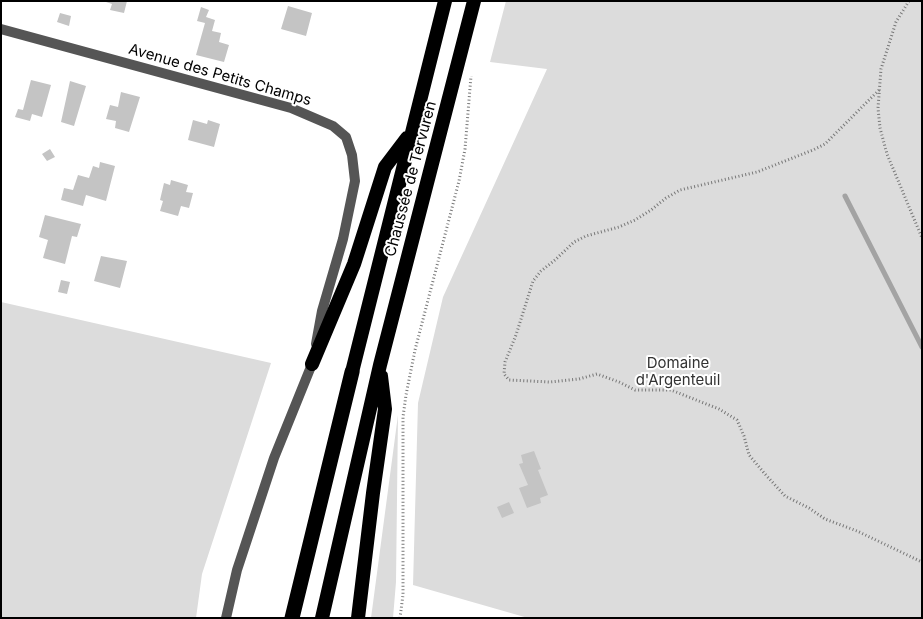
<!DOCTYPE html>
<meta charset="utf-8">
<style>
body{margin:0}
#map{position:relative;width:923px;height:619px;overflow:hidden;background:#fff;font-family:Inter,sans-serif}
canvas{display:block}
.frame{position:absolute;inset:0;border:2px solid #000;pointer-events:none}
</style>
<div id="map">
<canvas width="923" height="619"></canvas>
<div class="frame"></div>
</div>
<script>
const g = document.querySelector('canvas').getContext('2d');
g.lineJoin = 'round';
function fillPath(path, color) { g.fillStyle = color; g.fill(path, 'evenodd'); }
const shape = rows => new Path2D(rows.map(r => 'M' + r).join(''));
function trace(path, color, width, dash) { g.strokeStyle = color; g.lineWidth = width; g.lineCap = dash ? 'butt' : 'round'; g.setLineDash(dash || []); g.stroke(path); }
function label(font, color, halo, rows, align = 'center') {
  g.font = font + ' Inter,sans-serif'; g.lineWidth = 4; g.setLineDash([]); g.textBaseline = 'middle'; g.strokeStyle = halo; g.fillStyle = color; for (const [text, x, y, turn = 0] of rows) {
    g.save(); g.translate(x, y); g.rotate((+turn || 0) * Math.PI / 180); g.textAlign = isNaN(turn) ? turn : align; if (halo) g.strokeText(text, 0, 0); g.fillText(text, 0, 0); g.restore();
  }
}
fillPath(shape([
 [506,1,922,1,922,618,528,618,413,585,418,403,443,297,547,69,490,62],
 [1,302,271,363,202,574,196,618,1,618],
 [398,415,396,582,393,618,371,618]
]), '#dcdcdc');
trace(shape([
 [845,196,922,347]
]), '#a3a3a3', 5);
fillPath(shape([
 [103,1,127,1,124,13,110,10,112,4],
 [288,6,312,13,306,36,281,29],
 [201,7,209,10,206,17,215,20,212,31,221,33,219,42,229,45,224,62,196,55,205,23,197,21],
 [60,13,71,16,69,26,57,22],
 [31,80,51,85,42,117,32,114,30,121,15,117,18,109,23,110],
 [70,81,86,86,74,126,61,122],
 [121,92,140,97,129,132,115,128,116,121,106,119,110,105,118,107],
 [193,120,207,124,208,120,220,124,214,147,188,140],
 [50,149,55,157,47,161,42,154],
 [100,162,115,166,106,201,86,195,83,206,61,200,64,188,73,190,78,175,89,178,93,166,99,168],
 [171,180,188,185,186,192,193,193,189,208,181,206,178,216,160,211,163,201,160,200,164,183,170,185],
 [45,215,81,224,77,237,72,236,65,264,43,258,48,240,39,237],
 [101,256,127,261,120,288,94,281],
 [61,280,70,282,67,294,58,292],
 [534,451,541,469,538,470,548,495,540,498,541,503,527,508,519,488,528,485,519,464,523,463,521,455],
 [509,502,514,513,502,518,497,507]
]), '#c4c4c4');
trace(shape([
 [909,1,896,22,881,69,878,108,880,128,887,154,922,238],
 [879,90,825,144,813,150,757,172,680,190,666,198,651,210,635,220,619,227,586,236,574,242,555,260,541,271,533,281,516,335,505,362,504,374,509,380,550,382,579,379,597,374,619,382,635,390,671,390,719,409,737,420,744,436,749,455,765,474,785,496,809,508,825,519,857,531,922,562],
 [400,618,403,595,403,417,406,395,415,350,459,181,465,149,471,76]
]), '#777', 3, [1, 2.5]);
trace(shape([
 [1,29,291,108,333,126,346,137,352,155,355,181,343,239,322,311,316,344]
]), '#555', 10);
trace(shape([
 [226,618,237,570,274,458,312,364]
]), '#555', 10);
trace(shape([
 [312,364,354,264,385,167,407,138],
 [352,372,445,1],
 [322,618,380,365,474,1],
 [358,618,373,493,385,409,381,376]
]), '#000', 14);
trace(shape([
 [292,618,352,372]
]), '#000', 15);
label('15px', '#000', '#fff', [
 ["Avenue des Petits Champs",220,75,16],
 ["Chaussée de Tervuren",411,179,-75]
]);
label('15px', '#333', '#fff', [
 ["Domaine",678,363],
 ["d'Argenteuil",678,380]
]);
</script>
